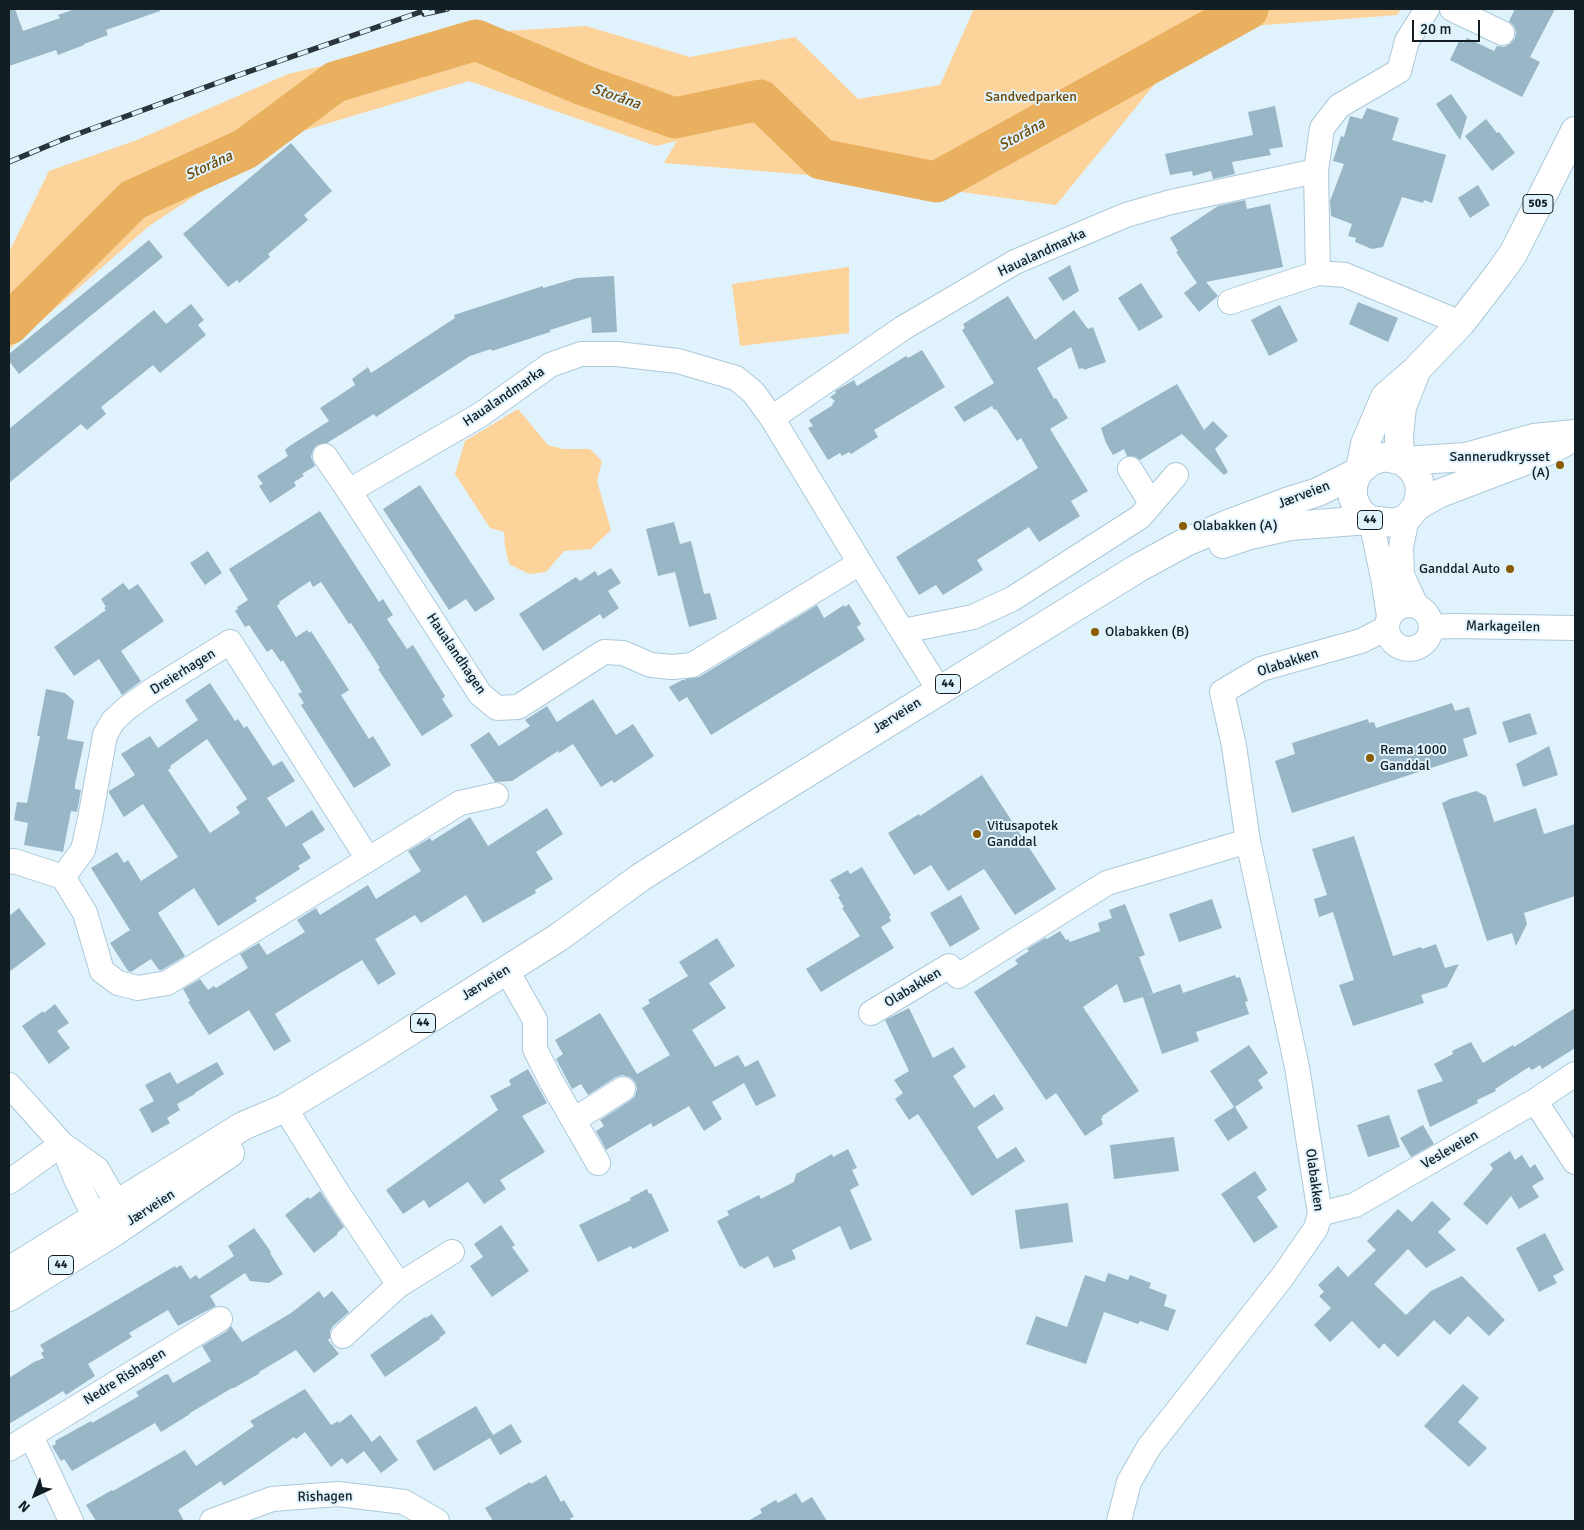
<!DOCTYPE html>
<meta charset="utf-8">
<style>
body{margin:0}
#map{position:relative;width:1584px;height:1530px;overflow:hidden;background:#e0f2fc;font-family:Signika,sans-serif}
canvas{display:block}
.frame{position:absolute;inset:0;border:10px solid #131e24;pointer-events:none}
.north{position:absolute;left:10px;top:1470px;width:50px;height:50px;-webkit-text-stroke:4px #e0f2fc;paint-order:stroke;rotate:223deg;font-size:14px;font-weight:700;line-height:20px;text-align:center;color:#131e24}
.north::after{content:'';display:block;margin:auto;width:18px;height:22px;background:#131e24;clip-path:polygon(50% 0,100% 100%,50% 72%,0 100%)}
.scale{position:absolute;left:1412px;top:20px;width:68px;height:22px;box-sizing:border-box;border:2px solid #131e24;border-top:0;padding-left:6px;font-size:15px;line-height:18px;white-space:nowrap;color:#131e24;-webkit-text-stroke:4px #e0f2fc;paint-order:stroke}
</style>
<div id="map">
<canvas width="1584" height="1530"></canvas>
<div class="frame"></div>
<div class="north">N</div>
<div class="scale">20 m</div>
</div>
<script>
const g = document.querySelector('canvas').getContext('2d');
g.lineJoin = 'round';
function fillPath(path, color) { g.fillStyle = color; g.fill(path, 'evenodd'); }
const shape = rows => new Path2D(rows.map(r => 'M' + r).join(''));
function trace(path, color, width, dash) { g.strokeStyle = color; g.lineWidth = width; g.lineCap = dash ? 'butt' : 'round'; g.setLineDash(dash || []); g.stroke(path); }
function label(font, color, halo, rows, align = 'center') {
  g.font = font + ' Signika,sans-serif'; g.lineWidth = 4; g.setLineDash([]); g.textBaseline = 'middle'; g.strokeStyle = halo; g.fillStyle = color; for (const [text, x, y, turn = 0] of rows) {
    g.save(); g.translate(x, y); g.rotate((+turn || 0) * Math.PI / 180); g.textAlign = isNaN(turn) ? turn : align; if (halo) g.strokeText(text, 0, 0); g.fillText(text, 0, 0); g.restore();
  }
}
fillPath(shape([
 [974,9,1401,9,1397,15,1199,30,1056,205,881,181,664,163,677,141,656,146,469,81,286,136,149,226,9,349,9,252,49,171,137,140,288,74,458,34,586,26,690,57,795,37,858,99,940,85],
 [849,267,849,333,740,346,732,284],
 [518,409,548,445,563,449,590,449,602,461,597,481,611,530,591,549,564,551,546,572,529,574,509,564,505,546,504,532,490,528,455,474,465,441]
]), '#fcd39a');
trace(shape([
 [9,324,133,200,245,149,335,82,476,40,583,85,675,118,760,100,821,159,936,182,1248,9]
]), '#e8b05f', 41);
fillPath(shape([
 [9,9,15,9,23,31,60,18,58,15,75,9,159,9,160,11,106,30,108,35,84,44,84,45,58,55,56,50,9,66],
 [1515,9,1555,9,1530,57,1540,62,1522,97,1450,60,1459,41,1464,43,1467,38,1494,51,1497,46,1504,47,1510,44,1515,38,1516,32,1514,26,1509,21],
 [1451,94,1467,117,1460,140,1436,104],
 [1275,106,1283,147,1269,149,1271,155,1232,162,1235,174,1213,179,1211,171,1193,176,1192,171,1170,175,1165,154,1253,135,1248,112],
 [1367,108,1399,118,1392,140,1446,155,1432,203,1424,200,1423,203,1402,197,1383,247,1372,249,1355,242,1356,238,1348,236,1352,224,1331,216,1330,201,1344,164,1333,161,1341,136,1344,137,1350,116,1362,119],
 [1486,119,1497,133,1499,132,1515,153,1492,171,1465,136],
 [291,143,332,191,304,215,308,220,268,254,270,257,239,283,237,280,228,287,183,234],
 [1478,185,1490,205,1470,218,1458,198],
 [1245,200,1247,209,1270,204,1283,267,1206,282,1218,296,1199,312,1184,293,1197,283,1176,252,1178,251,1170,238,1218,206],
 [149,240,163,257,19,374,9,361,9,354],
 [1070,265,1079,291,1063,301,1048,278],
 [614,276,617,332,592,333,591,317,550,330,550,332,492,351,491,349,470,356,376,417,374,414,327,443,317,445,313,450,311,457,315,466,302,474,304,476,294,482,296,486,270,503,259,486,263,484,257,476,288,456,285,450,288,447,329,421,320,408,355,385,352,379,368,367,371,373,455,318,454,315,543,286,543,288,577,278],
 [1141,283,1163,317,1139,331,1118,298],
 [1008,296,1035,340,1074,310,1088,329,1093,327,1106,362,1084,370,1083,368,1079,369,1071,347,1037,368,1054,399,1056,398,1068,418,1050,429,1088,491,1071,501,1080,516,1039,542,1029,527,977,560,983,570,943,595,936,585,919,595,896,557,1038,468,1021,438,1017,441,996,409,994,410,992,406,964,422,954,407,994,383,962,330,965,328,963,324],
 [1358,302,1398,318,1388,342,1349,324],
 [191,304,204,320,198,325,206,335,160,373,153,365,101,407,106,414,87,430,81,424,9,483,9,429,154,310,166,324],
 [1280,305,1298,341,1269,356,1251,320],
 [922,350,945,387,874,430,878,437,851,454,849,452,842,456,840,453,828,460,808,428,813,426,809,420,833,405,832,404,835,401,830,397,836,393,835,391,854,380,857,386,906,356,908,358],
 [1177,384,1204,430,1213,421,1228,436,1215,449,1228,472,1224,475,1182,434,1140,460,1136,457,1127,456,1124,449,1113,455,1106,443,1101,428],
 [420,485,495,599,475,612,466,599,449,610,383,509],
 [320,511,379,602,383,599,393,615,387,619,407,649,413,645,445,696,442,699,453,716,422,736,378,669,380,668,351,623,349,624,321,582,313,587,310,581,279,602,280,603,277,606,296,637,307,630,309,633,311,631,349,690,341,695,369,739,373,736,391,765,354,788,301,705,304,703,298,694,302,692,283,660,281,662,272,649,267,652,249,625,245,627,235,611,238,609,237,607,248,600,229,569],
 [674,522,680,544,691,541,704,594,710,593,717,619,689,627,675,572,658,576,646,529],
 [208,551,222,573,205,585,190,563],
 [611,568,621,583,608,591,619,608,603,619,600,614,543,651,519,614,576,577,580,581,595,571,598,576],
 [123,583,129,590,138,584,164,621,121,651,141,681,122,695,99,659,74,676,54,647,106,610,104,608,106,607,101,599],
 [849,604,861,624,857,627,865,640,711,735,687,697,679,702,669,687,682,680,685,680,686,682,685,679,699,677,817,605,824,618,844,605,845,607],
 [210,683,235,721,238,719,244,728,247,726,273,766,282,761,295,781,267,798,286,827,312,810,325,830,302,844,311,858,298,866,300,869,255,898,257,901,218,926,194,888,158,913,185,956,162,970,159,970,151,959,131,972,128,971,110,943,130,930,91,868,117,852,124,863,128,860,141,881,178,857,143,804,124,817,109,793,109,791,135,775,121,754,150,736,158,748,198,720,185,700],
 [207,739,247,799,236,807,240,813,210,833,168,770,171,768,170,766],
 [46,689,65,693,74,701,67,739,84,742,75,784,75,789,81,790,77,812,71,811,63,852,24,845,28,823,14,820,17,802,27,803,40,736,37,736],
 [593,699,616,735,633,724,654,756,614,783,612,780,601,787,573,744,559,753,558,751,512,781,495,782,470,745,489,732,499,746,530,726,525,720,547,706,557,722],
 [1452,703,1455,711,1469,707,1477,734,1463,739,1468,756,1292,813,1275,761,1295,754,1292,743,1368,719,1369,723,1374,722,1376,728],
 [1530,713,1537,734,1509,743,1502,722],
 [1549,746,1558,775,1523,787,1516,764],
 [982,775,1056,889,1015,915,984,869,948,891,931,865,914,875,888,833,919,814,920,816],
 [1476,791,1486,796,1494,822,1536,808,1544,834,1575,824,1575,896,1524,913,1527,924,1516,946,1512,933,1487,941,1442,803,1450,799],
 [547,808,563,834,536,852,553,879,535,890,536,893,483,923,466,895,421,923,415,915,375,939,396,974,378,985,362,960,303,996,275,1014,291,1041,274,1051,249,1010,209,1035,188,1002,190,1001,183,989,200,979,208,990,214,986,216,988,248,968,240,954,259,943,267,955,305,932,297,920,316,908,320,915,368,885,376,899,421,871,408,851,430,838,432,841,470,817,488,846],
 [1354,836,1393,956,1421,947,1422,949,1436,944,1445,968,1459,964,1447,987,1421,995,1424,1003,1353,1026,1339,985,1354,980,1333,912,1319,917,1314,899,1327,895,1312,849],
 [862,867,891,915,889,917,891,921,881,927,894,948,821,992,806,969,860,936,842,908,844,907,838,897,840,896,830,880,848,870,850,874],
 [961,895,980,929,950,947,930,913],
 [1212,899,1222,928,1179,942,1169,914],
 [1125,904,1145,955,1139,957,1153,993,1146,996,1180,984,1183,993,1235,975,1236,978,1240,977,1248,1001,1245,1002,1249,1014,1196,1032,1199,1041,1162,1054,1143,997,1124,1003,1117,984,1083,1007,1139,1091,1102,1116,1103,1117,1101,1119,1103,1124,1085,1136,1056,1093,1046,1100,974,992,1018,964,1015,960,1029,951,1027,949,1045,938,1047,939,1060,931,1066,940,1068,939,1070,942,1100,931,1098,923,1112,918,1109,910],
 [19,908,46,944,9,972,9,916],
 [717,938,735,966,709,983,726,1008,692,1030,715,1067,738,1055,745,1067,758,1060,776,1096,756,1106,744,1083,712,1102,722,1119,704,1131,689,1106,653,1127,651,1123,606,1150,596,1131,604,1126,600,1120,631,1100,635,1096,637,1089,635,1082,630,1077,622,1075,616,1077,588,1095,581,1084,572,1089,556,1059,563,1054,555,1040,600,1013,637,1074,670,1055,642,1008,650,1003,648,1000,688,976,679,962],
 [55,1004,69,1023,57,1031,70,1048,49,1064,22,1026,43,1011,44,1013],
 [909,1008,933,1058,953,1047,966,1067,953,1076,974,1108,994,1094,1004,1109,977,1127,997,1159,1016,1147,1025,1161,972,1196,918,1114,909,1120,895,1099,903,1093,894,1080,909,1071,885,1020],
 [1575,1008,1575,1048,1542,1069,1540,1065,1532,1070,1529,1067,1495,1089,1496,1091,1477,1100,1478,1103,1430,1127,1417,1090,1443,1081,1434,1064,1453,1054,1452,1051,1471,1042,1483,1063,1513,1045,1514,1047],
 [1249,1045,1268,1073,1258,1080,1263,1088,1235,1107,1248,1128,1228,1141,1214,1120,1234,1107,1210,1071],
 [217,1062,224,1074,195,1093,195,1094,177,1104,180,1110,167,1118,170,1123,152,1133,139,1109,154,1101,145,1085,170,1072,177,1084],
 [528,1069,547,1103,522,1116,545,1152,500,1180,506,1189,484,1204,468,1182,429,1208,424,1200,403,1214,386,1190,498,1110,490,1096,511,1085,509,1080],
 [1389,1115,1400,1147,1368,1157,1357,1125],
 [1423,1125,1434,1144,1411,1157,1400,1138],
 [1174,1137,1179,1171,1114,1179,1110,1145],
 [848,1149,857,1168,852,1170,859,1185,850,1190,872,1240,850,1250,840,1226,792,1250,796,1259,779,1266,774,1268,768,1256,744,1269,742,1266,740,1267,717,1221,729,1215,727,1211,759,1195,761,1199,788,1185,794,1182,796,1174,832,1154,833,1157],
 [1510,1151,1515,1160,1522,1155,1530,1168,1535,1164,1544,1179,1532,1186,1539,1197,1519,1209,1511,1196,1487,1225,1463,1204,1493,1169,1490,1164],
 [1255,1171,1267,1190,1257,1197,1278,1227,1254,1243,1221,1194],
 [647,1189,649,1194,651,1193,669,1231,633,1249,631,1246,598,1262,579,1225,631,1200,630,1198],
 [320,1191,344,1227,337,1233,338,1234,314,1253,285,1215,308,1197,310,1199],
 [1432,1201,1451,1219,1438,1232,1456,1250,1426,1268,1408,1249,1374,1284,1406,1315,1431,1291,1462,1276,1505,1320,1489,1336,1468,1316,1450,1335,1434,1320,1398,1357,1384,1343,1379,1349,1352,1321,1330,1342,1314,1325,1331,1308,1319,1296,1324,1292,1318,1285,1338,1266,1348,1277,1376,1250,1367,1241,1398,1209,1412,1222],
 [1068,1203,1073,1242,1020,1249,1015,1210],
 [501,1225,515,1245,512,1247,529,1271,492,1297,470,1266,483,1257,474,1244],
 [254,1228,271,1252,270,1253,283,1274,269,1283,250,1281,245,1273,210,1296,216,1306,178,1326,168,1310,129,1333,132,1337,88,1364,95,1376,66,1395,63,1391,9,1424,9,1378,34,1362,44,1358,41,1353,44,1351,40,1345,175,1266,176,1268,181,1265,190,1279,196,1275,199,1279,234,1256,228,1246],
 [1545,1233,1564,1270,1553,1276,1557,1283,1539,1292,1516,1248],
 [1108,1273,1128,1280,1130,1275,1151,1283,1149,1288,1167,1295,1164,1306,1176,1310,1168,1331,1140,1321,1138,1324,1104,1312,1086,1364,1026,1344,1036,1316,1067,1327,1085,1275,1105,1282],
 [319,1291,324,1298,332,1291,349,1312,333,1326,330,1331,330,1338,328,1340,339,1354,314,1373,296,1350,259,1372,260,1373,234,1388,232,1388,190,1413,190,1414,161,1432,155,1423,72,1471,64,1459,61,1461,52,1446,56,1444,55,1441,91,1421,92,1423,139,1396,136,1392,166,1374,166,1375,168,1374,173,1383,211,1361,202,1346,227,1331,231,1326,242,1342,291,1313],
 [432,1314,446,1333,439,1338,440,1339,385,1377,370,1355,425,1317,426,1318],
 [1463,1384,1479,1398,1458,1422,1487,1448,1469,1467,1424,1426],
 [305,1389,331,1425,338,1421,339,1423,351,1414,372,1442,380,1435,398,1460,381,1473,364,1451,347,1464,342,1458,331,1467,305,1432,296,1439,294,1437,224,1486,221,1481,178,1510,184,1521,96,1521,86,1505,112,1490,113,1491,185,1450,196,1466,254,1426,250,1421],
 [476,1406,493,1435,511,1424,522,1442,500,1455,490,1438,434,1471,416,1441],
 [546,1475,561,1502,564,1500,574,1517,570,1518,572,1521,493,1521,485,1508,530,1482,531,1484],
 [796,1493,802,1503,812,1497,827,1521,748,1521,762,1513,760,1509,776,1500,778,1503]
]), '#99b6c7');
const minor = shape([
 [1452,9,1502,33],
 [1316,171,1318,273],
 [1230,302,1318,273,1345,275,1461,323],
 [772,418,903,328,1015,262,1126,215,1171,202,1316,171,1322,128,1339,106,1399,71,1407,41,1427,9],
 [325,456,349,491,480,694,497,708,518,707,604,652,623,653,651,665,672,667,692,665,860,563],
 [1130,469,1151,503],
 [349,491,480,415,550,365,581,354,617,354,678,361,736,378,753,392,772,418,860,563,939,690],
 [1407,518,1401,547,1402,575,1416,605],
 [1371,521,1383,578,1389,616],
 '1387 627a22 22 0 1 1 44 0a22 22 0 1 1-44 0Z',
 [1432,627,1454,626,1575,628],
 [903,631,973,617,1012,599,1140,517,1176,475],
 [9,862,14,861,63,877,85,913,102,971,118,983,138,988,167,983,460,803,496,795],
 [63,877,83,850,90,819,105,735,113,721,127,708,151,691,230,642,368,859],
 [507,971,535,1020,535,1049,551,1081,598,1163],
 [871,1013,949,966,958,976,1107,883,1248,841],
 [9,1085,62,1144,97,1169,117,1204,114,1232,95,1218,76,1179,62,1144],
 [1535,1101,1575,1162],
 [285,1108,339,1195,399,1285],
 [574,1120,623,1089],
 [9,1182,62,1144],
 [1320,1214,1355,1205,1535,1101,1575,1074],
 [343,1336,399,1285,452,1252],
 [31,1436,71,1521],
 [9,1449,220,1319],
 [212,1521,272,1499,338,1494,404,1502,437,1521],
 [1119,1521,1129,1482,1149,1447,1283,1276,1316,1228,1320,1214,1297,1067,1248,841,1234,746,1222,692,1261,669,1361,641,1387,628]
]);
const primary = shape([
 [1400,460,1399,436,1402,407,1415,374],
 [1403,461,1413,470,1419,481,1420,493,1417,506,1407,518,1395,523,1369,520,1359,511,1353,498,1353,485,1358,472,1371,461,1385,457,1403,461,1466,457,1534,438,1575,434],
 [1360,469,1365,444,1385,397,1416,370,1461,323,1498,275,1513,254,1575,131],
 [1417,506,1438,494,1538,456,1565,442],
 [1223,544,1250,535,1290,526,1369,520],
 [9,1271,243,1126,285,1108,369,1057,559,937,641,877,737,816,1138,568,1184,543,1228,524,1289,501,1318,492,1358,472],
 [9,1297,114,1232,230,1153]
]);
trace(minor, '#acc9da', 26);
trace(primary, '#acc9da', 30);
trace(minor, '#fff', 24);
trace(primary, '#fff', 28);
const rail = shape([
 [424,14,447,9],
 [9,162,64,139,236,76,429,9]
]);
trace(rail, '#29353b', 5.5);
trace(rail, '#e0f2fc', 4, [11]);
for (const [x, y, r, color] of [
 [1560,465,5,"#8a5b00"],
 [1183,526,5,"#8a5b00"],
 [1510,569,5,"#8a5b00"],
 [1095,632,5,"#8a5b00"],
 [1370,758,5,"#8a5b00"],
 [977,834,5,"#8a5b00"]
]) { const dot = new Path2D(); dot.arc(x, y, r, 0, 2 * Math.PI); g.fillStyle = color; g.fill(dot); trace(dot, '#e0f2fc', 2); }
for (const [x, y, w] of [
 [1538,204,30],
 [1370,520,25],
 [948,684,25],
 [423,1023,25],
 [61,1265,25]
]) { const box = new Path2D(); box.roundRect(x - w / 2, y - 9.5, w, 19, 4); g.fillStyle = '#e0f2fc'; g.fill(box); trace(box, '#131e24', 1); }
label('bold 12px', '#131e24', null, [
 ["505",1538,204],
 ["44",1370,520],
 ["44",948,684],
 ["44",423,1023],
 ["44",61,1265]
]);
label('14px', '#6d4805', '#e0f2fc', [
 ["Sandvedparken",1031,97]
]);
label('14px', '#131e24', '#e0f2fc', [
 ["Haualandmarka",1042,253,-25],
 ["Haualandmarka",504,397,-34],
 ["Jærveien",1304,495,-21],
 ["Markageilen",1503,627,1],
 ["Haualandhagen",456,654,56],
 ["Olabakken",1288,663,-18],
 ["Dreierhagen",183,672,-32],
 ["Jærveien",897,716,-32],
 ["Jærveien",486,983,-32],
 ["Olabakken",913,988,-31],
 ["Vesleveien",1450,1150,-30],
 ["Olabakken",1314,1180,82],
 ["Jærveien",151,1208,-33],
 ["Nedre Rishagen",125,1377,-32],
 ["Rishagen",325,1497,-1]
]);
label('14px', '#131e24', '#e0f2fc', [
 ["Sannerudkrysset",1550,457,"right"],
 ["(A)",1550,473,"right"],
 ["Olabakken (A)",1193,526],
 ["Ganddal Auto",1500,569,"right"],
 ["Olabakken (B)",1105,632],
 ["Rema 1000",1380,750],
 ["Ganddal",1380,766],
 ["Vitusapotek",987,826],
 ["Ganddal",987,842]
], 'left');
label('italic 15px', '#6f4a09', '#e0f2fc', [
 ["Storåna",616,97,19],
 ["Storåna",1022,135,-29],
 ["Storåna",209,166,-25]
]);
</script>
